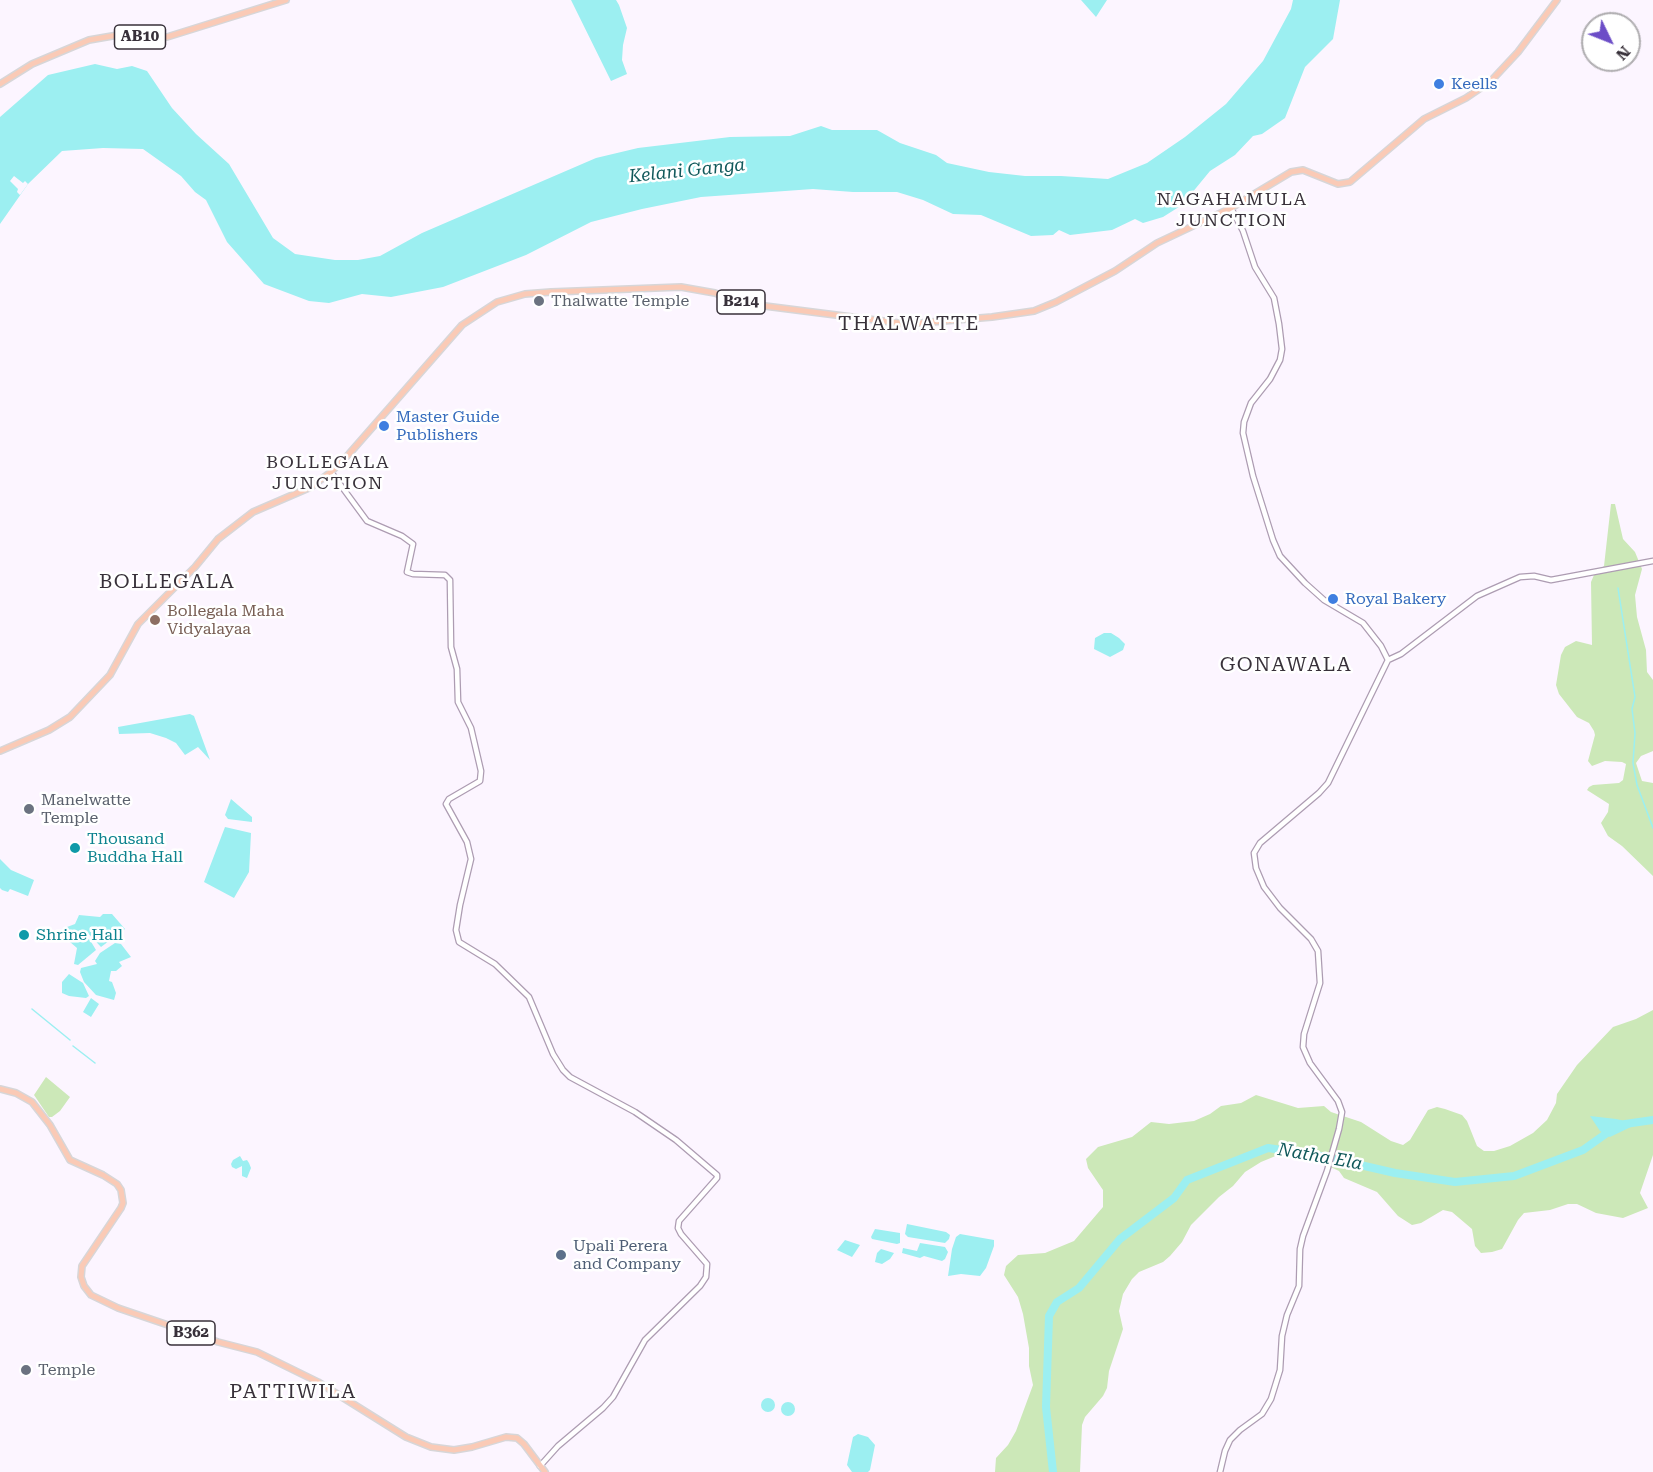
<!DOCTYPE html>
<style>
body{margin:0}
#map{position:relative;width:1653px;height:1472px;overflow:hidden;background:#fcf5ff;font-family:"Roboto Serif",serif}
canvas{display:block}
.north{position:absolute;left:1581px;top:12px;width:60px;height:60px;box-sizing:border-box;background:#fff;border:2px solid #afadb0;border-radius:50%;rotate:133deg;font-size:16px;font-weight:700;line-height:24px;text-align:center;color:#38313a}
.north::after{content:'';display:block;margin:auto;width:21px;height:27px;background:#6c4dc7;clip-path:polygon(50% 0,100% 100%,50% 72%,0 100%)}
</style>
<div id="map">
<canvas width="1653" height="1472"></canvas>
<div class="north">N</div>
</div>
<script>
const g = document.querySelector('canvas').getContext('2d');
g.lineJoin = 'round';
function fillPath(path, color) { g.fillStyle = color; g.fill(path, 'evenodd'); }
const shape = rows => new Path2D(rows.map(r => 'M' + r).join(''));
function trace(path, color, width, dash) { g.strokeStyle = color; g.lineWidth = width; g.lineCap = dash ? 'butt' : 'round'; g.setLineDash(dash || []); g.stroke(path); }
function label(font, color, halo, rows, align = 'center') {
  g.font = font + ' "Roboto Serif",serif'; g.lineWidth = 5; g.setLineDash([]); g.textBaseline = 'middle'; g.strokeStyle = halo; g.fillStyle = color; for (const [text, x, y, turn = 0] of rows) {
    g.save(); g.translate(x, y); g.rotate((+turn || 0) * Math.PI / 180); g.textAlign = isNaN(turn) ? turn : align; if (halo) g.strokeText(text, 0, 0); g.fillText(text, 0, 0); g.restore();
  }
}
fillPath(shape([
 [1611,504,1615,504,1623,539,1635,552,1642,569,1635,595,1637,617,1646,650,1647,672,1653,680,1653,751,1641,756,1636,763,1642,781,1653,783,1653,876,1622,846,1608,836,1601,823,1608,812,1609,804,1587,790,1589,787,1593,785,1619,783,1623,780,1626,764,1622,762,1605,761,1592,766,1588,761,1595,735,1594,731,1589,723,1577,717,1559,694,1556,685,1561,655,1565,647,1576,641,1592,645,1591,582,1594,575,1604,566],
 [1653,1010,1653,1155,1640,1193,1648,1208,1623,1218,1596,1213,1577,1204,1568,1204,1550,1210,1524,1213,1518,1220,1502,1249,1492,1252,1481,1253,1475,1246,1472,1229,1452,1212,1443,1210,1421,1223,1412,1225,1398,1216,1377,1192,1344,1178,1339,1171,1312,1158,1278,1155,1261,1162,1245,1172,1233,1186,1219,1197,1191,1225,1182,1242,1170,1256,1163,1262,1139,1272,1132,1279,1123,1294,1119,1311,1123,1329,1109,1371,1107,1388,1103,1396,1085,1417,1082,1425,1080,1472,995,1472,996,1458,1008,1445,1016,1431,1033,1385,1029,1366,1029,1348,1023,1314,1018,1297,1004,1275,1006,1266,1018,1255,1045,1253,1074,1241,1097,1214,1103,1207,1103,1190,1088,1168,1086,1159,1098,1147,1132,1137,1151,1122,1169,1124,1194,1121,1210,1114,1221,1106,1241,1103,1256,1095,1298,1108,1324,1106,1331,1112,1361,1122,1391,1141,1403,1145,1410,1140,1428,1110,1437,1107,1445,1109,1462,1115,1467,1121,1477,1146,1484,1151,1494,1151,1510,1146,1533,1133,1547,1120,1556,1103,1557,1094,1577,1065,1613,1027,1636,1019],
 [46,1077,70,1097,60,1111,52,1117,49,1117,34,1095]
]), '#cce8b8');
fillPath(shape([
 [571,0,616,0,619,5,627,28,623,45,622,60,627,74,611,81],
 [1081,0,1107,0,1096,17],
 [1293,0,1340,0,1333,39,1305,67,1285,118,1262,134,1253,136,1235,155,1210,171,1182,205,1163,217,1143,223,1135,219,1112,230,1070,235,1059,230,1053,235,1031,236,981,215,953,214,923,200,897,192,853,192,813,189,701,197,642,209,591,222,526,255,443,287,391,297,362,294,329,303,309,301,264,284,227,242,206,200,195,192,181,176,143,149,103,148,62,151,28,184,0,224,0,117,48,75,95,64,117,69,132,66,147,71,172,108,196,134,229,164,273,238,295,254,335,260,358,260,380,256,422,233,596,158,638,148,730,137,790,136,821,126,832,130,877,130,900,143,936,155,947,163,989,172,1025,176,1061,176,1108,179,1147,163,1185,137,1226,104,1263,61,1291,9],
 [1104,633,1111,633,1119,638,1125,644,1123,650,1110,657,1094,649,1095,638],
 [190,714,194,716,210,760,198,747,185,755,176,743,166,738,150,733,119,734,118,727],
 [231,799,252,817,252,822,228,819,225,815],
 [225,827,251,833,249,872,234,898,204,882],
 [0,859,11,870,34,880,28,896,10,889,8,892,2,890,0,888],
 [103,914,112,914,125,929,101,947,86,931,83,934,90,940,96,950,78,965,74,964,77,948,63,936,67,927,75,924,79,915,100,917],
 [115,943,121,944,131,957,119,962,122,966,116,971,111,971,109,981,112,982,116,993,114,1000,96,995,84,982,80,972,81,968,97,964,95,961,100,953],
 [69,974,83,983,89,996,86,998,69,996,62,993,62,982],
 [91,998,99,1004,91,1017,83,1012],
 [1590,1116,1616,1119,1631,1122,1635,1125,1610,1137,1600,1131],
 [240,1156,243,1161,247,1160,249,1163,251,1168,247,1178,242,1176,242,1166,236,1169,232,1167,231,1164,233,1160],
 [907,1224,946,1232,950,1235,949,1239,945,1243,908,1237,905,1234],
 [875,1229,900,1233,900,1243,897,1244,872,1239,871,1237],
 [960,1234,994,1240,994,1246,986,1268,980,1276,961,1274,948,1276,952,1249,956,1237],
 [845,1240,860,1245,852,1257,837,1250],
 [920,1243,945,1247,948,1252,945,1259,942,1261,924,1256,920,1258,902,1253,903,1248,917,1251],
 [881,1249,894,1253,890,1259,882,1264,875,1262,877,1253],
 '761 1405a7 7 0 1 1 14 0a7 7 0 1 1-14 0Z',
 '781 1409a7 7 0 1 1 14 0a7 7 0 1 1-14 0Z',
 [858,1434,868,1437,875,1445,870,1470,868,1472,852,1472,847,1465,853,1437]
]), '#9ceff1');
fillPath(shape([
 [14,176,23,183,25,181,28,184,20,195,17,192,18,189,10,181]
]), '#fcf5ff');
trace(shape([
 [1618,588,1635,697,1632,709,1635,733,1633,763,1637,785,1653,828],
 [32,1009,70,1040],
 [73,1046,95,1063]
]), '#9ceff1', 1.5);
trace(shape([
 [1625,1124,1653,1120],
 [1053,1472,1046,1407,1049,1316,1057,1302,1079,1288,1120,1239,1174,1198,1187,1180,1268,1148,1321,1156,1395,1173,1455,1182,1514,1176,1583,1150,1614,1128]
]), '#9ceff1', 8);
const tertiary = shape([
 [1231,208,1243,231,1255,267,1274,298,1279,324,1282,349,1280,360,1270,379,1251,403,1244,422,1243,433,1253,476,1273,540,1280,556,1305,583,1324,600,1363,623,1381,646,1388,660],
 [331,472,367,521,402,536,413,544,407,572,413,574,445,575,450,580,451,647,457,669,458,702,471,728,481,771,480,781,449,799,446,804,467,842,471,859,460,905,456,930,459,942,495,964,529,997,553,1054,563,1070,570,1077,635,1112,676,1140,717,1175,717,1178,679,1221,678,1228,681,1234,707,1264,706,1277,700,1286,645,1340,613,1397,603,1408,558,1446,540,1466],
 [1388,660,1401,654,1477,596,1520,577,1534,576,1551,580,1653,561],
 [1220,1472,1225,1451,1230,1440,1240,1430,1262,1414,1271,1399,1280,1370,1282,1336,1287,1315,1299,1286,1300,1249,1303,1236,1327,1171,1339,1129,1342,1112,1338,1101,1310,1063,1303,1047,1304,1034,1320,983,1318,951,1311,939,1280,908,1264,887,1256,868,1254,853,1260,843,1319,793,1328,783,1388,660]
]);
const primary = shape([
 [0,84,32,64,89,40,118,35,154,38,167,37,286,0],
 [0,751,49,730,70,717,110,675,138,624,195,567,218,539,253,512,311,487,331,472,349,454,462,325,497,302,525,294,551,292,681,287,715,293,738,302,757,305,907,324,992,317,1034,311,1056,302,1115,271,1157,243,1231,208,1291,172,1303,170,1338,184,1350,182,1424,119,1466,98,1491,81,1518,52,1557,0],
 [0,1089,16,1093,32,1102,50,1125,70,1160,103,1175,117,1184,121,1190,123,1203,121,1208,82,1266,81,1277,84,1286,91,1295,118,1308,218,1342,257,1352,318,1382,406,1437,431,1447,454,1450,472,1447,506,1437,517,1438,524,1444,545,1472]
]);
trace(tertiary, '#ad9cb2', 7);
trace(primary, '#d7d6d8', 8);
trace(tertiary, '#fff', 4.5);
trace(primary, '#facab6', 5);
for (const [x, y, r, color] of [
 [1439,84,6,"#3f7fe0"],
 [539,301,6,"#6b7280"],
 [384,426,6,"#3f7fe0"],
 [1333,599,6,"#3f7fe0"],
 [155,620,6,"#8d6e63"],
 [29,809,6,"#6b7280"],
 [75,848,6,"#0f9aa8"],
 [24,935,6,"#0f9aa8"],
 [561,1255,6,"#5c6f8a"],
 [26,1370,6,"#6b7280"]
]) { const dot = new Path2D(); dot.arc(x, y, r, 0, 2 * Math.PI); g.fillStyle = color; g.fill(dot); trace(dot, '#fff', 2); }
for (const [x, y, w] of [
 [140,37,51],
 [741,302,48],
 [191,1333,48]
]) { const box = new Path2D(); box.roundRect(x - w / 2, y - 12, w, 24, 4.5); g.fillStyle = '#fff'; g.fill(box); trace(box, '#38313a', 1.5); }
label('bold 15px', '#38313a', null, [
 ["AB10",140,37],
 ["B214",741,302],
 ["B362",191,1333]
]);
label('16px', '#366cbe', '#fff', [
 ["Keells",1451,84],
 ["Master Guide",396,417],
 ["Publishers",396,435],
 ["Royal Bakery",1345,599]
], 'left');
label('16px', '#5b616d', '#fff', [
 ["Thalwatte Temple",551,301],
 ["Manelwatte",41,800],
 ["Temple",41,818],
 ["Temple",38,1370]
], 'left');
label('16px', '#785e54', '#fff', [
 ["Bollegala Maha",167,611],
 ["Vidyalayaa",167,629]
], 'left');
label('16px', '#0d838f', '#fff', [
 ["Thousand",87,839],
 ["Buddha Hall",87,857],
 ["Shrine Hall",36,935]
], 'left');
label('16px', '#4e5e75', '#fff', [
 ["Upali Perera",573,1246],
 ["and Company",573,1264]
], 'left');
label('italic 18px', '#11595b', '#fff', [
 ["Kelani Ganga",687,171,-6],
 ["Natha Ela",1320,1157,10]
]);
g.letterSpacing = '1.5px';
label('18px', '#38313a', '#fff', [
 ["NAGAHAMULA",1232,200],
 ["JUNCTION",1232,221],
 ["BOLLEGALA",328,463],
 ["JUNCTION",328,484]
]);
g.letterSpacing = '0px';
g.letterSpacing = '1.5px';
label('20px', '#38313a', '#fff', [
 ["THALWATTE",909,324],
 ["BOLLEGALA",167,582],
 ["GONAWALA",1286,665],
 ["PATTIWILA",293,1392]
]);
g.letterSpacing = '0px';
</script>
